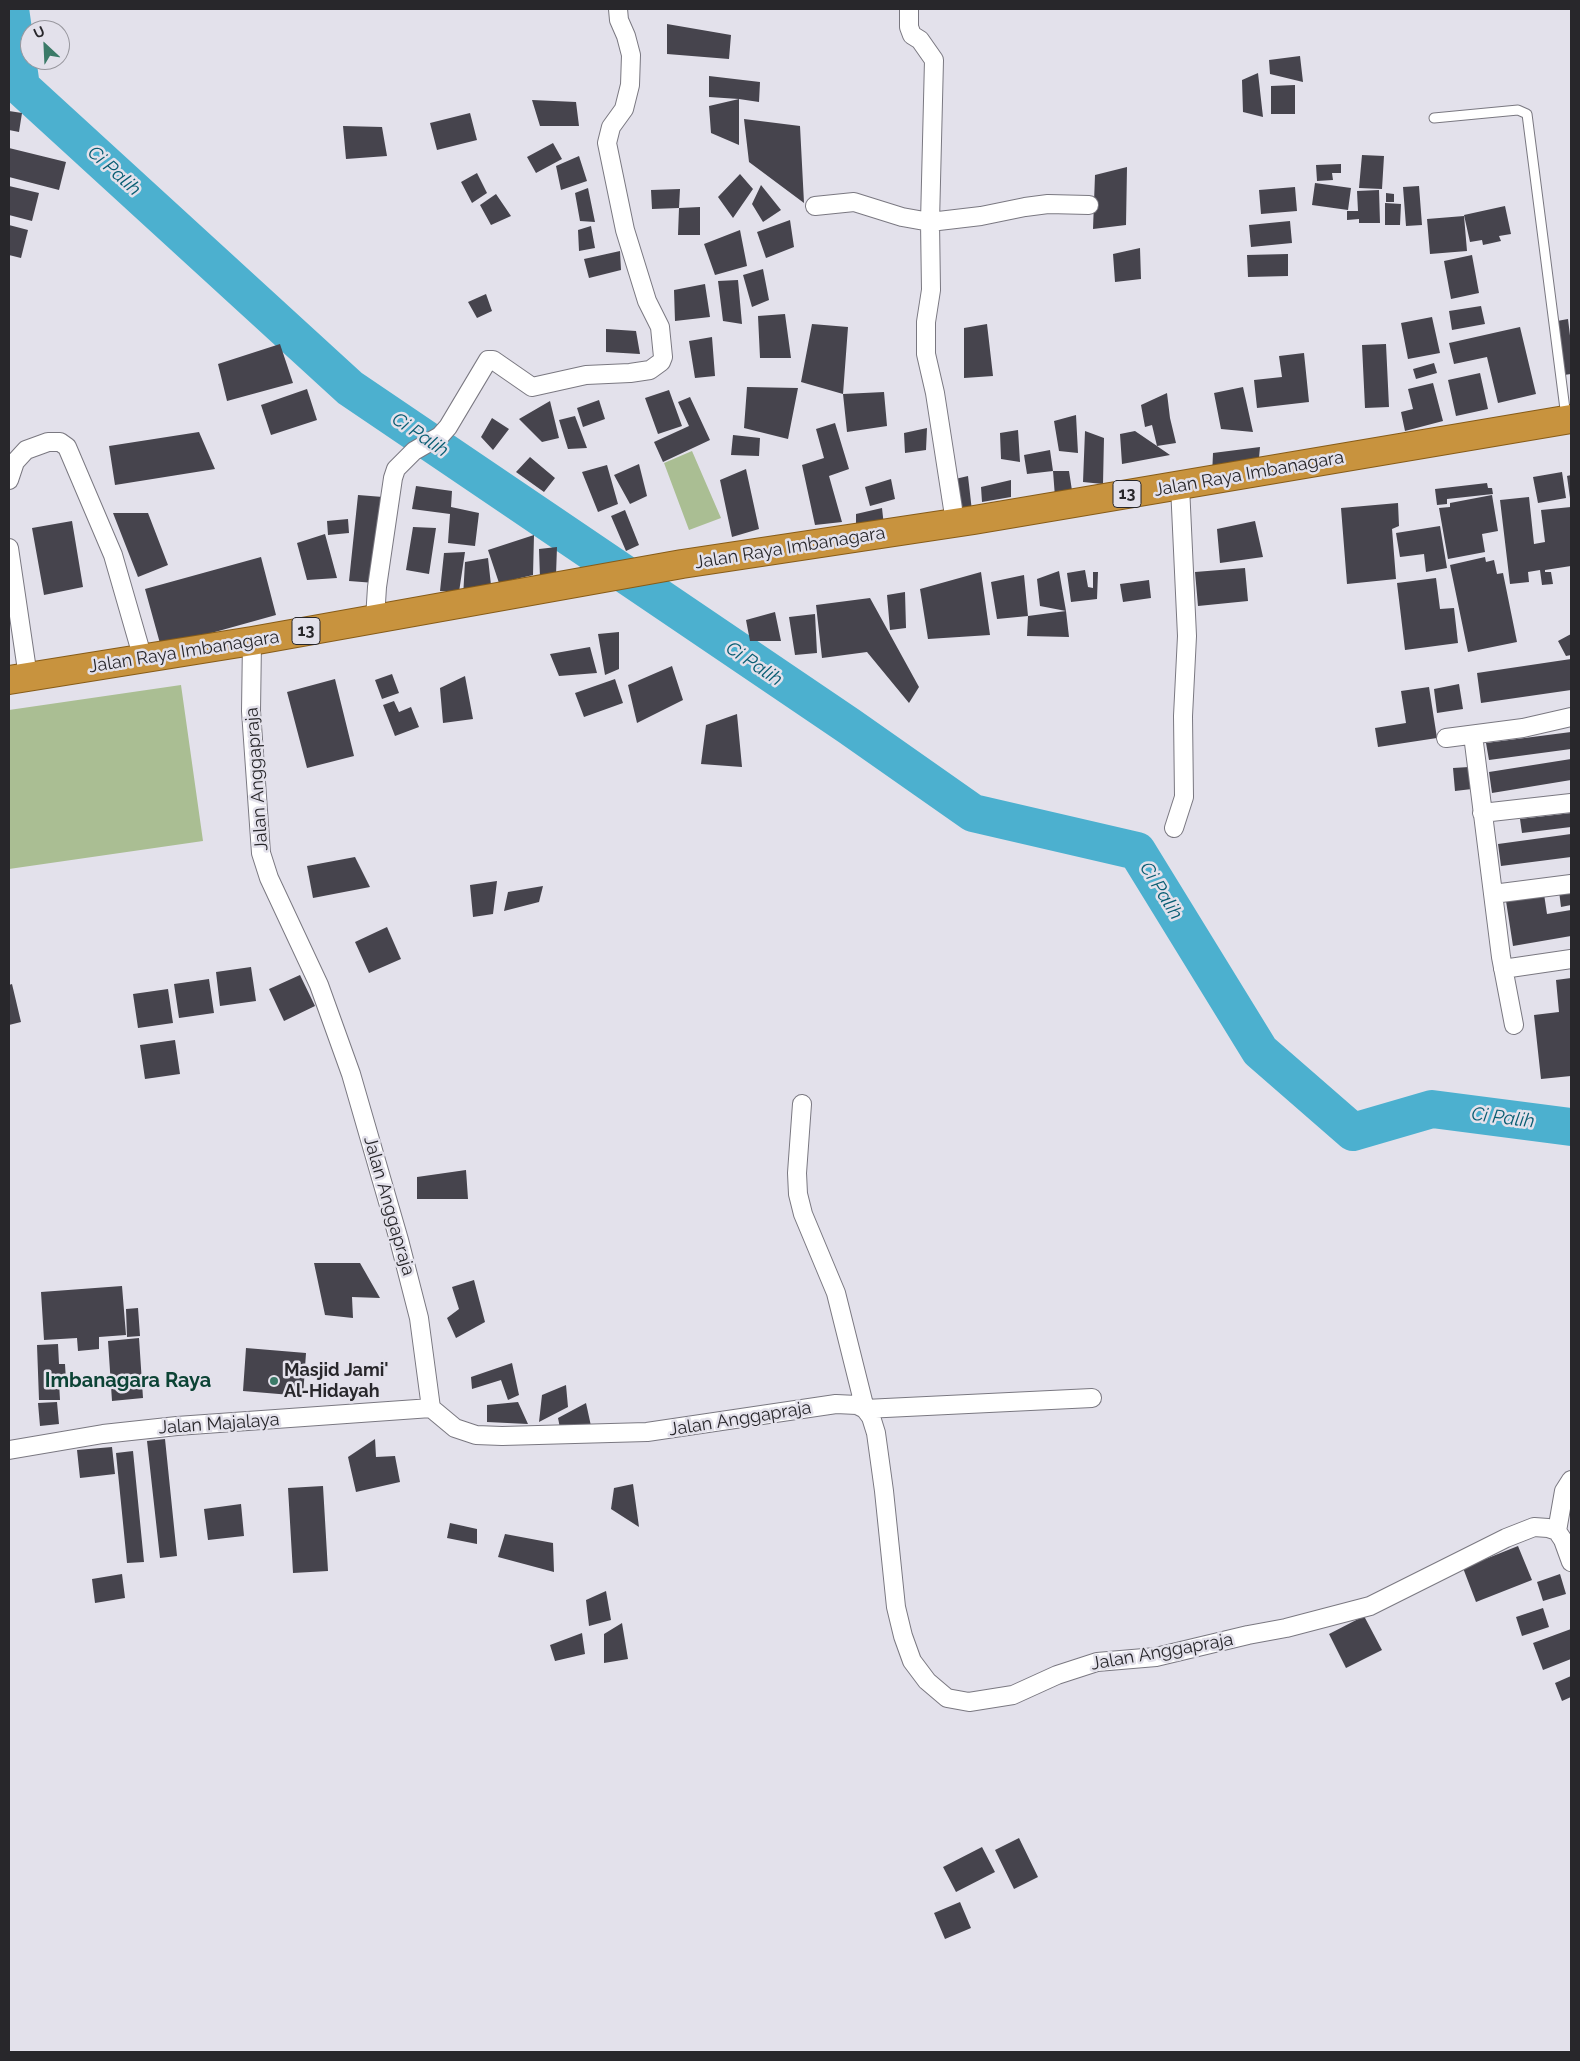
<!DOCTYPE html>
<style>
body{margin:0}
#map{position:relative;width:1580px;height:2061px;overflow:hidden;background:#e3e1eb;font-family:Raleway,sans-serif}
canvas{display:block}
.frame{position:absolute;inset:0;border:10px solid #28272b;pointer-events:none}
.north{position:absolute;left:20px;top:20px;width:50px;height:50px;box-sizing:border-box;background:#e3e1eb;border:1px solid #98979e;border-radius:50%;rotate:335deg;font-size:14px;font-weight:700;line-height:20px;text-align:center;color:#28272b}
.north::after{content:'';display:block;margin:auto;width:18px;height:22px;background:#3b7a68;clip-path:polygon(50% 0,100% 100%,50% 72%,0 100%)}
</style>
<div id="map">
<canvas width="1580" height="2061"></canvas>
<div class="frame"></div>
<div class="north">U</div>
</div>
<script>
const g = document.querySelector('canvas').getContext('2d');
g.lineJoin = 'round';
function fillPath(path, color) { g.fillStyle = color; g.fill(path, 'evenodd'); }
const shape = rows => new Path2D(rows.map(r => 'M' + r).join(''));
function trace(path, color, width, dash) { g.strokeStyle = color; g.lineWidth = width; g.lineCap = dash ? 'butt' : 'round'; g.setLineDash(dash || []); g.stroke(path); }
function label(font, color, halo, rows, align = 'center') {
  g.font = font + ' Raleway,sans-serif'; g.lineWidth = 5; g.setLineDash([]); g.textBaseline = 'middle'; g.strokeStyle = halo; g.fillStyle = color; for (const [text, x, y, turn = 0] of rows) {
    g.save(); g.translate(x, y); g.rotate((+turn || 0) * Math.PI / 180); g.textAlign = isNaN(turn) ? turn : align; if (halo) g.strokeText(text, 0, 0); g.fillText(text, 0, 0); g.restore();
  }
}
fillPath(shape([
 [692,451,721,518,689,530,664,463],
 [181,685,203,841,9,869,9,710]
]), '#aabe93');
trace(shape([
 [10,9,21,87,350,388,849,726,973,813,1137,851,1260,1051,1353,1132,1432,1109,1571,1127]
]), '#4cb0cf', 38);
fillPath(shape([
 [667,24,731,35,729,59,667,54],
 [1300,56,1303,82,1270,74,1269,60],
 [1258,73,1263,117,1243,112,1242,80],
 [709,76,760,82,759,102,739,99,739,145,711,133,709,106,739,99,709,97],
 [1295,85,1295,114,1271,114,1271,86],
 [532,100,576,102,579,126,540,126],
 [9,111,22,113,19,132,9,130],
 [470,113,477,140,437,150,430,123],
 [744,119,800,126,804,203,749,162],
 [343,126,382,127,387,156,346,159],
 [553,143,562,159,536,173,527,157],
 [9,148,66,162,59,190,9,177],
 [1362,155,1384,156,1382,189,1359,188],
 [579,156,587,181,561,190,556,166],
 [1341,164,1341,173,1332,173,1333,180,1317,181,1316,165],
 [1127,167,1126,225,1093,229,1095,175],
 [477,173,487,193,472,203,461,182],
 [740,174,753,189,733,218,718,197],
 [1315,183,1351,188,1348,210,1312,205],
 [761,185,781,210,763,222,752,204],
 [9,186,39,193,32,221,9,215],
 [1419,186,1422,225,1406,226,1403,187],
 [1295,187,1297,211,1261,214,1259,190],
 [588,188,595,222,580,221,575,193],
 [680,189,679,208,652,209,651,190],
 [1379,190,1380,223,1359,223,1359,219,1347,220,1347,211,1358,211,1357,191],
 [1386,193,1394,194,1394,202,1386,202],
 [496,194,511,216,491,225,480,205],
 [1385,203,1401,204,1400,225,1385,225],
 [1505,206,1511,234,1499,236,1501,241,1483,245,1482,240,1470,242,1464,215],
 [700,207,700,235,678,235,679,208],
 [1464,216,1467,251,1430,254,1427,219],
 [790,220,794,247,766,258,757,232],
 [1290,221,1292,243,1251,247,1249,225],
 [9,225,28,230,21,258,9,255],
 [591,226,595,248,579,251,578,230],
 [740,230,747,266,715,275,704,244],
 [1140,248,1141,279,1115,282,1113,254],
 [620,251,621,270,589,278,584,259],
 [1288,254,1288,276,1248,277,1247,255],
 [1472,255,1479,293,1451,299,1444,261],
 [763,269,769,300,752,307,743,275],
 [738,280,742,324,723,321,718,281],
 [705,284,710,317,675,321,674,290],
 [486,294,492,311,477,318,468,302],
 [1481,306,1485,324,1452,330,1449,311],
 [785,314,791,358,760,358,758,316],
 [1432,317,1440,353,1408,359,1401,323],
 [1568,319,1571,344,1571,374,1564,375,1557,321],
 [812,324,848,327,843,394,801,382],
 [987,324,993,376,964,378,964,328],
 [1520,327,1536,394,1498,403,1487,357,1454,364,1449,343],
 [606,329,636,331,640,354,606,352],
 [712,337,715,376,695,378,689,341],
 [280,344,293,383,227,401,218,364],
 [1386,344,1389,407,1365,408,1362,345],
 [1304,353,1309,402,1257,408,1254,380,1282,377,1279,356],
 [1434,363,1437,373,1416,379,1413,369],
 [1480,373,1488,409,1456,416,1448,380],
 [1433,383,1443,421,1405,431,1401,412,1413,409,1408,389],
 [747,387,798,388,788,439,744,428],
 [1243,387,1253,432,1221,429,1214,393],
 [307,389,317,420,271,435,261,405],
 [669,390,682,426,658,434,645,398],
 [884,392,887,426,847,432,843,394],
 [1167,393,1170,418,1176,443,1157,446,1152,425,1145,427,1141,405],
 [690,397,710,440,663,462,654,442,689,426,678,402],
 [599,400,605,419,583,427,577,408],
 [550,401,559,438,542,442,519,419],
 [1076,415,1078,453,1059,451,1054,421],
 [575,416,587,448,568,449,559,420],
 [492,418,509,429,493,450,481,437],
 [835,423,849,469,829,476,842,522,815,525,802,465,824,458,816,429],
 [927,428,926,450,905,453,904,433],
 [1018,430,1020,462,1001,459,1000,433],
 [1085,431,1104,438,1103,484,1083,482],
 [1135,431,1157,446,1170,455,1122,464,1120,434],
 [199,432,215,469,115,485,109,446],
 [733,435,760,438,759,456,731,455],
 [1260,447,1258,469,1212,476,1213,453],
 [1050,450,1053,471,1027,474,1024,455],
 [530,457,555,478,544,492,516,472],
 [639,464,647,496,630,504,614,475],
 [607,465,618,504,598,512,582,472],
 [746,469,759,529,732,537,720,480],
 [1053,471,1069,471,1073,497,1055,497],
 [1562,472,1566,498,1538,503,1533,477],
 [1571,475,1571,498,1570,498,1567,476],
 [968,476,972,511,956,513,951,480],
 [891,479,895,499,870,506,865,487],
 [1011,480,1011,497,982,502,981,487],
 [1487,483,1488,488,1492,488,1493,494,1447,499,1447,504,1437,505,1435,489],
 [416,486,452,491,451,507,479,513,475,546,448,543,450,514,412,509],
 [358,495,383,497,375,583,349,581],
 [1492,495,1498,531,1482,534,1485,552,1448,559,1439,508,1450,507,1450,503],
 [1529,497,1534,544,1545,542,1541,510,1571,507,1571,566,1545,570,1545,572,1551,572,1553,584,1542,585,1540,570,1528,572,1529,582,1510,584,1500,500],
 [1398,503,1399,526,1392,529,1396,579,1347,584,1341,508],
 [882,508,884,526,856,532,856,514],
 [625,510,639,545,626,551,611,516],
 [113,513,148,513,168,565,138,577],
 [348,519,349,533,328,535,327,521],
 [72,521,83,587,44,595,32,528],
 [1255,521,1263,557,1220,563,1217,529],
 [1440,526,1447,568,1426,572,1424,554,1400,557,1396,533],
 [413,527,436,528,429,574,406,570],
 [325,534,337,578,307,580,297,543],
 [534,535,533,575,499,583,488,550],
 [557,547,556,575,540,578,539,549],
 [465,552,459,592,440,591,444,553],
 [261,557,276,615,161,647,145,589],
 [1485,557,1486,562,1494,560,1497,574,1503,573,1517,642,1468,652,1450,565],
 [488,558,492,594,463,597,465,562],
 [1245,568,1248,601,1198,606,1195,572],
 [1085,570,1088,587,1093,588,1093,572,1098,572,1097,599,1071,602,1067,573],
 [1059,571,1066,611,1069,637,1027,636,1028,616,1066,611,1040,606,1037,579],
 [981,572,990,635,928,639,920,589],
 [1024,575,1028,616,997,619,991,582],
 [1436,578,1440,609,1454,608,1458,643,1405,650,1397,583],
 [1149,580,1151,598,1123,602,1120,584],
 [905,592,906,628,890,630,887,595],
 [870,598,919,687,909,703,867,652,822,658,816,605],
 [775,612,781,641,750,641,746,620],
 [815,614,817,653,795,655,789,617],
 [619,632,619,669,605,675,598,634],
 [1571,634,1571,655,1566,656,1558,641],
 [590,647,597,673,559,676,550,654],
 [1571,659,1571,690,1481,703,1477,673],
 [672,666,683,700,637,723,628,685],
 [392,674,399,693,382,699,375,680],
 [465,676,473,719,443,723,440,688],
 [335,679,354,756,307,768,287,692],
 [615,679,623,703,584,717,575,693],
 [1459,684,1463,709,1437,713,1434,689],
 [1429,687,1437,738,1378,747,1375,728,1406,723,1401,691],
 [394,701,399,712,411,707,419,727,395,736,383,705],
 [737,714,742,767,701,764,706,725],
 [1571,732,1571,749,1489,760,1486,743],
 [1571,759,1571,780,1492,793,1489,772],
 [1469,767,1472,789,1455,791,1453,768],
 [1571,813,1571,827,1522,833,1520,819],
 [1571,834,1571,857,1501,866,1498,844],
 [355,857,370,887,313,898,307,866],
 [497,881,493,914,473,917,470,885],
 [543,886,539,902,504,911,508,892],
 [1571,889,1571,905,1561,907,1559,891],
 [1544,894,1547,914,1571,910,1571,936,1513,946,1506,901],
 [387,927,401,959,369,973,355,942],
 [251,967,256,1001,220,1006,216,972],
 [300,975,315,1006,284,1021,269,989],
 [1571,978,1571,1076,1541,1079,1534,1015,1559,1012,1556,980],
 [209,979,214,1013,179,1018,174,984],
 [12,984,21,1022,9,1025,9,985],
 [168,989,173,1023,138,1028,133,994],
 [175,1040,180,1074,145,1079,140,1045],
 [466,1170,468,1199,417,1199,417,1177],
 [314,1263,360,1263,380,1298,352,1297,353,1318,325,1315],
 [474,1280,485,1322,456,1338,447,1318,459,1309,452,1287],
 [122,1286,126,1335,99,1337,99,1349,78,1351,77,1338,44,1340,41,1292],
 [138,1308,140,1336,127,1337,126,1309],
 [139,1338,143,1398,112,1401,108,1341],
 [58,1344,59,1364,65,1364,66,1381,59,1382,60,1400,39,1400,37,1345],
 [246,1348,306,1353,303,1396,243,1391],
 [512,1363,519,1395,508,1400,501,1380,472,1389,471,1377],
 [566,1385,568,1407,539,1422,542,1395],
 [57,1402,59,1424,40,1426,38,1403],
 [518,1402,528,1424,487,1422,487,1405],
 [586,1403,591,1426,560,1428,558,1418],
 [165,1439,177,1556,160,1558,147,1441],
 [375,1439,376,1457,395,1456,400,1482,356,1492,348,1457],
 [112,1447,115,1474,80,1478,77,1450],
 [133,1451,144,1562,127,1563,116,1453],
 [633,1484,639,1527,611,1509,614,1488],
 [323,1486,328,1571,293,1573,288,1488],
 [241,1504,244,1536,208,1540,204,1509],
 [450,1523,477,1529,477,1544,447,1538],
 [505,1534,553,1543,554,1572,498,1557],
 [1518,1546,1532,1580,1476,1602,1463,1568],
 [122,1574,125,1598,95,1603,92,1579],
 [1560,1574,1566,1594,1543,1601,1537,1582],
 [606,1591,611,1620,589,1626,586,1600],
 [1543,1608,1549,1627,1522,1636,1516,1617],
 [1364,1616,1382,1650,1346,1668,1329,1634],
 [622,1623,628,1659,604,1663,604,1634],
 [1571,1629,1571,1659,1543,1670,1533,1643],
 [582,1633,585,1654,555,1661,550,1645],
 [1571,1676,1571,1697,1562,1701,1555,1683],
 [1019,1838,1038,1877,1014,1889,995,1850],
 [982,1847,995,1872,956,1892,943,1867],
 [960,1902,971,1928,945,1939,934,1913]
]), '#46444d');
const service = shape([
 [1434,118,1518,110,1527,114,1566,417]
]);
const minor = shape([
 [815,206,854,202,902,217,930,222,934,60,920,40,912,35,909,27,909,9],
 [9,480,15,462,26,450,48,442,60,442,67,447,113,555,143,659],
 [955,522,935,393,926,354,926,322,931,290,930,222,981,216,1025,207,1048,204,1089,205],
 [9,548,28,677],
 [375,619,377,587,393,478,396,469,414,451,440,436,448,427,488,360,493,360,532,387,586,375,630,373,650,370,661,362,663,357,660,327,647,301,625,230,607,143,611,127,624,109,630,85,631,55,626,36,619,20,618,9],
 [252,641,251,711,261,853,269,878,319,985,351,1074,399,1240,419,1318,431,1408,455,1428,476,1435,502,1436,647,1432,836,1404,857,1405,865,1409,871,1417,876,1433,884,1491,896,1607,903,1636,912,1661,927,1681,947,1698,969,1702,1013,1695,1057,1675,1097,1662,1156,1657,1248,1635,1286,1628,1370,1606,1506,1538,1534,1527,1548,1528,1557,1531,1563,1540,1571,1562],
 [1473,735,1501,957,1514,1025],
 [1446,738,1523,728,1571,717],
 [1482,813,1571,803],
 [1174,828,1184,797,1183,716,1187,636,1180,486],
 [1493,894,1571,884],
 [1503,969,1571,959],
 [802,1104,797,1173,798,1194,803,1214,836,1293,865,1409,1092,1398],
 [9,1450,103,1434,177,1426,431,1408],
 [1557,1531,1564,1491,1571,1480]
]);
const trunk = shape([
 [9,680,252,641,682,564,974,520,1571,419]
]);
trace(service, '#7a7881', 11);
trace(minor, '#7a7881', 20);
trace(trunk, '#875c18', 30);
trace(service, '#fff', 9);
trace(minor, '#fff', 18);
trace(trunk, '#c8933e', 28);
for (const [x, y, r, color] of [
 [274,1381,5,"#3b7a68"]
]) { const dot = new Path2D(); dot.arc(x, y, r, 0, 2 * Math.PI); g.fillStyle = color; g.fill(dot); trace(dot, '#e3e1eb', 2); }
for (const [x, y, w] of [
 [1127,494,28],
 [306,631,28]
]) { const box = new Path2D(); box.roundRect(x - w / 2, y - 13.5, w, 27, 4); g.fillStyle = '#e3e1eb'; g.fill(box); trace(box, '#28272b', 1); }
label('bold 16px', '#28272b', null, [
 ["13",1127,494],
 ["13",306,631]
]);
label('18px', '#28272b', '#e3e1eb', [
 ["Jalan Raya Imbanagara",1249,474,-10],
 ["Jalan Raya Imbanagara",790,548,-9],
 ["Jalan Raya Imbanagara",184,652,-9],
 ["Jalan Anggapraja",257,779,-94],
 ["Jalan Anggapraja",389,1206,74],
 ["Jalan Anggapraja",740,1419,-9],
 ["Jalan Majalaya",219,1424,-4],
 ["Jalan Anggapraja",1162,1652,-10]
]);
label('bold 18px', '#28272b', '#e3e1eb', [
 ["Masjid Jami'",284,1371],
 ["Al-Hidayah",284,1392]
], 'left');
label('italic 19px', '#085d73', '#e3e1eb', [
 ["Ci Palih",114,171,42],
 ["Ci Palih",420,435,34],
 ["Ci Palih",754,664,34],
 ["Ci Palih",1161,891,58],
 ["Ci Palih",1503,1118,7]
]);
label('bold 20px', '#0c4335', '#e3e1eb', [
 ["Imbanagara Raya",128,1381]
]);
</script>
